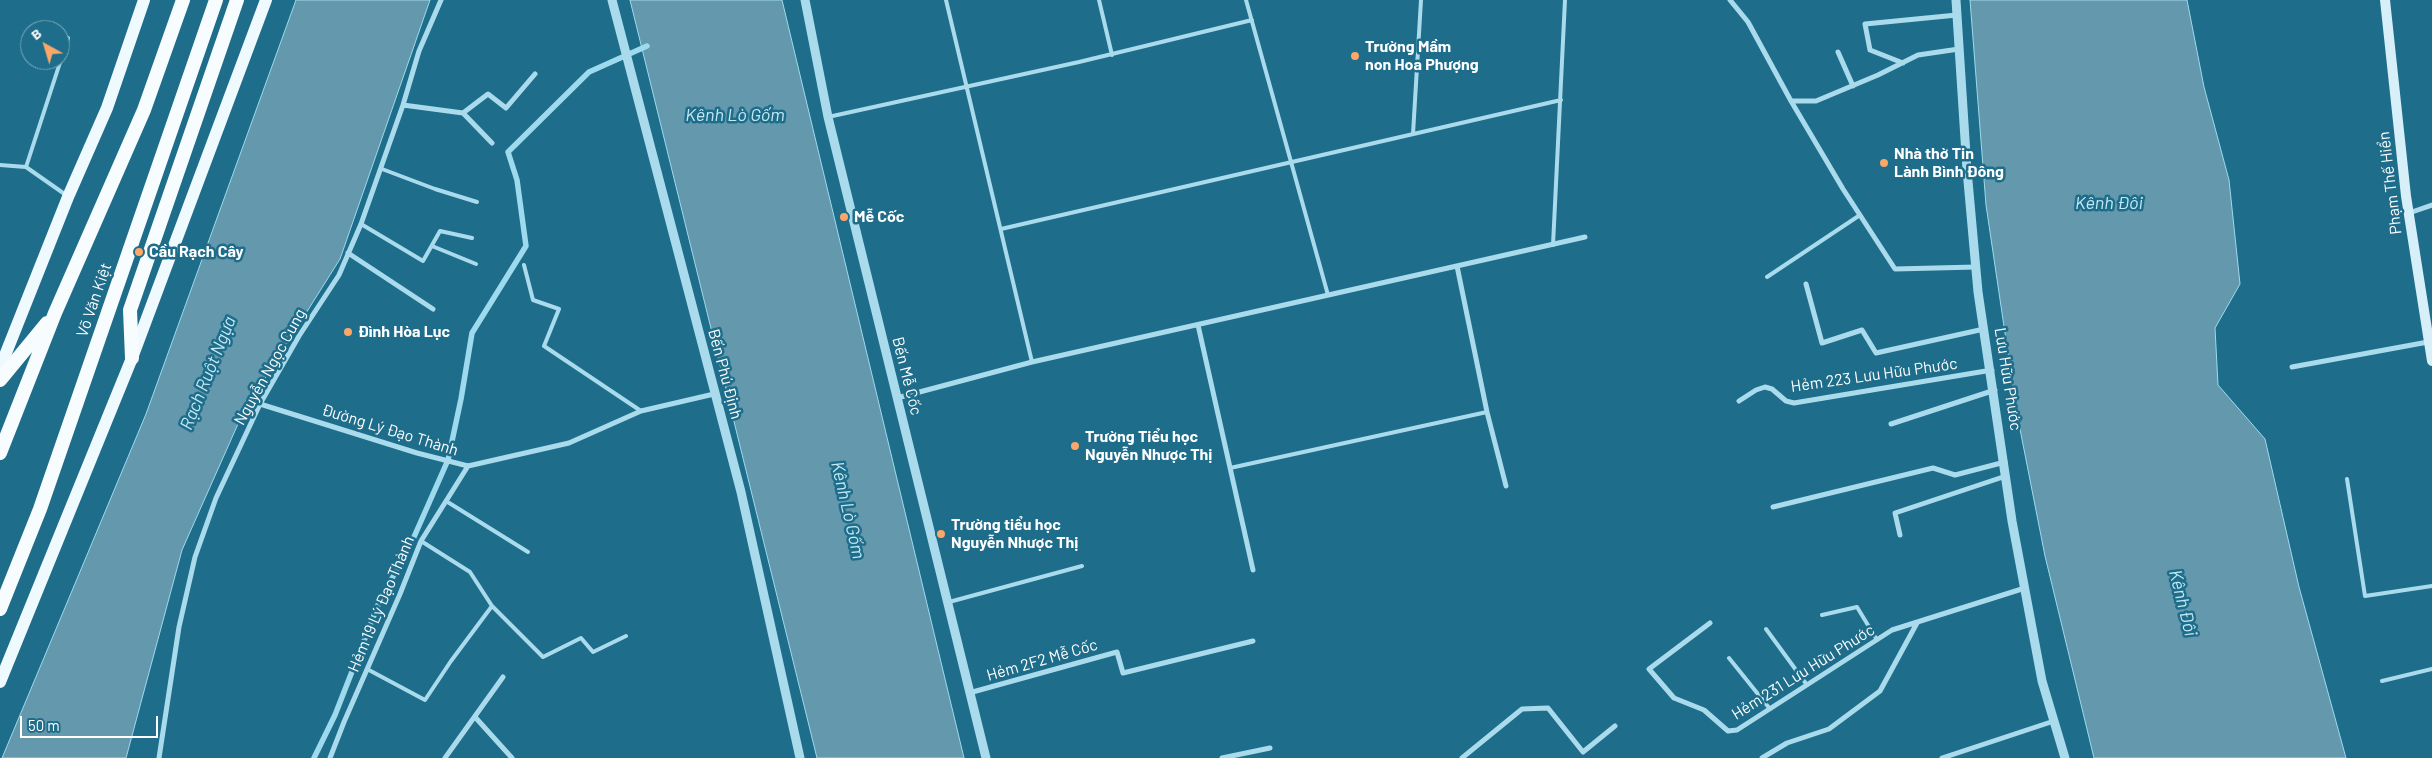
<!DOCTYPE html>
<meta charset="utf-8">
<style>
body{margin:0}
#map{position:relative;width:2432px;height:758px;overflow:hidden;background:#1e6d8b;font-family:Barlow,sans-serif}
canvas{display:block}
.north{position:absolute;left:20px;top:20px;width:50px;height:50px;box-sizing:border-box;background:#1e6d8b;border:1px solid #78a7b9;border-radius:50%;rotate:321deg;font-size:14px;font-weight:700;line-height:20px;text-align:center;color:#fff}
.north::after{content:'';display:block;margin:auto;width:18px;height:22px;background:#fba769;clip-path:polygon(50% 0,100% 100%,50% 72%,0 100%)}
.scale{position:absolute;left:20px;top:716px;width:138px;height:22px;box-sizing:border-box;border:2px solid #fff;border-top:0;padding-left:6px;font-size:15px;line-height:18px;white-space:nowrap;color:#fff;-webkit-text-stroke:4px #1e6d8b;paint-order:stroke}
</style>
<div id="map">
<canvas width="2432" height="758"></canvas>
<div class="north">B</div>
<div class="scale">50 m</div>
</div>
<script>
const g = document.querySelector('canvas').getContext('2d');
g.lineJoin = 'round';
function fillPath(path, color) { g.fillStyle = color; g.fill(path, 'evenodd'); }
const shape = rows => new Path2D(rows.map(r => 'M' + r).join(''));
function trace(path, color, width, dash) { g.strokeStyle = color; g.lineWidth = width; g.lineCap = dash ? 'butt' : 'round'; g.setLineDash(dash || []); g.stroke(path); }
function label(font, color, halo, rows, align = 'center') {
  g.font = font + ' Barlow,sans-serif'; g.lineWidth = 5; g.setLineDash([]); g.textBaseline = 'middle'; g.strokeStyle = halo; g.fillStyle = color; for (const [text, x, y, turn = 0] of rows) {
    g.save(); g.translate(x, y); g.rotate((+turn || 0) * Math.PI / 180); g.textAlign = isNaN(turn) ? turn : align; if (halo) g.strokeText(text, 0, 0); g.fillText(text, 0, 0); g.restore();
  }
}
const water = shape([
 [296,0,430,0,340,259,242,415,182,550,126,758,2,758,146,414,296,0],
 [630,0,782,0,964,758,817,758,630,0],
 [1970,0,2187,0,2204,87,2229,180,2240,284,2215,328,2218,385,2265,439,2299,587,2346,758,2094,758,2045,556,2017,414,1986,205,1970,0]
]);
fillPath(water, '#6398ad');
trace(water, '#9edaed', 1);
trace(shape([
 [314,758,335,715,380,600,410,546,448,460,461,399,472,333,526,246,517,180,508,152,589,72,647,46]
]), '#9edaed', 5.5);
trace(shape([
 [946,0,1032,362],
 [1099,0,1112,55],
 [1246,0,1328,295],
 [828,117,1079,62,1252,20],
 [1413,134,1421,0],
 [0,165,26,167],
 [382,169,435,189,477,202],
 [66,195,26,167,68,38],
 [361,224,423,261,440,231,472,238],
 [1001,229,1561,100],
 [1553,245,1565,0],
 [432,246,476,264],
 [524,265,533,300,559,309,544,346,641,411],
 [1767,277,1860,215],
 [1230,468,1487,412],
 [2347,479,2365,596,2432,586],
 [446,501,528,552],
 [421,541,470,572,492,606,543,657,581,638,593,652,626,636],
 [949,602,1082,566],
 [1822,615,1857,607,1877,640],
 [1766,629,1807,685],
 [1729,658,1770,709],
 [367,669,425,700,451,661,492,606],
 [2382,681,2432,669]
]), '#aadbec', 4);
trace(shape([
 [1730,0,1748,22,1791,101,1816,101,1878,75,1918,55,1959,49],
 [1838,52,1853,86],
 [1903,63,1870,50,1865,24,1957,15],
 [1791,101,1843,189,1895,269,1976,267],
 [403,105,463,113,488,94,506,108,535,74],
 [463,113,492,143],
 [2409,213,2432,205],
 [348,253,433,309],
 [1457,266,1487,412,1506,486],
 [1806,284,1822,343,1862,330,1876,353,1984,329],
 [1198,325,1253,570],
 [2292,367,2428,342],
 [897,398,1032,362,1585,237],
 [1739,401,1756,390,1765,387,1772,389,1786,401,1794,403,1992,370],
 [260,404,417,453,468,466,569,443,641,411,714,394],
 [1891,424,1995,390],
 [1773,507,1933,468,1955,475,2005,462],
 [1900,535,1895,513,2006,476],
 [1710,623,1649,669,1674,698,1704,710,1728,731,1737,730,1892,630,2025,588],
 [969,693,1117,652,1123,673,1253,641],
 [475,717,512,758],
 [159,758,179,627,195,557,216,498,260,404,299,336,339,275,361,224,403,105,419,51,441,0],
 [330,758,344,722,400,594,421,541,468,466],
 [445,758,503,677],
 [1222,758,1270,748],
 [1462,758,1522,709,1548,708,1583,752,1615,726],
 [1762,758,1787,743,1829,729,1880,691,1917,623],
 [1942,758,2054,721]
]), '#aadbec', 5);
trace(shape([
 [612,0,741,492,800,758],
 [805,0,828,117,986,758],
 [1956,0,1967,170,1978,292,2012,521,2042,681,2065,758]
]), '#aadbec', 9);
trace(shape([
 [2385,0,2406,196,2432,361]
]), '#d6eff9', 10);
trace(shape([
 [0,368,68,197,107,108,144,0],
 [0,682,132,358,266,0]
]), '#effaff', 12);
trace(shape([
 [132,358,130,310,237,0],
 [0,380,47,323],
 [0,453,55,313,144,110,183,0],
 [0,609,40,509,216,0]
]), '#f7fcff', 14);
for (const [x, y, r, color] of [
 [1355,56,5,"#fba769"],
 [1884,163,5,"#fba769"],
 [844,217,5,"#fba769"],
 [139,252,5,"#fba769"],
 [348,332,5,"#fba769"],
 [1075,446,5,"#fba769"],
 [941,534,5,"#fba769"]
]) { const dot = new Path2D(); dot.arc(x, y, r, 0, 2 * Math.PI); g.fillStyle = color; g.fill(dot); trace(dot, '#1e6d8b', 2); }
label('bold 16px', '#fff', '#1e6d8b', [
 ["Trường Mầm",1365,47],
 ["non Hoa Phượng",1365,65],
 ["Nhà thờ Tin",1894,154],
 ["Lành Bình Đông",1894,172],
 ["Mễ Cốc",854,217],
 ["Cầu Rạch Cây",149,252],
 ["Đình Hòa Lục",358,332],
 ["Trường Tiểu học",1085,437],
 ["Nguyễn Nhược Thị",1085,455],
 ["Trường tiểu học",951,525],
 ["Nguyễn Nhược Thị",951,543]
], 'left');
label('16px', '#fff', '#1e6d8b', [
 ["Phạm Thế Hiển",2390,183,-97],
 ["Võ Văn Kiệt",94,300,-71],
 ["Nguyễn Ngọc Cung",270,367,-61],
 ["Bến Phú Định",725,374,75],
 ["Hẻm 223 Lưu Hữu Phước",1874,375,-8],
 ["Bến Mễ Cốc",907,376,76],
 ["Lưu Hữu Phước",2008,379,81],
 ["Đường Lý Đạo Thành",390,430,17],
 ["Hẻm 19 Lý Đạo Thành",381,604,-67],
 ["Hẻm 2F2 Mễ Cốc",1042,660,-16],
 ["Hẻm 231 Lưu Hữu Phước",1803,672,-32]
]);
label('italic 18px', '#c5e9f5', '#1e6d8b', [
 ["Kênh Lò Gốm",735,115],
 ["Kênh Đôi",2109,203],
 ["Rạch Ruột Ngựa",208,373,-68],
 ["Kênh Lò Gốm",848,510,77],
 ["Kênh Đôi",2183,603,76]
]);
</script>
